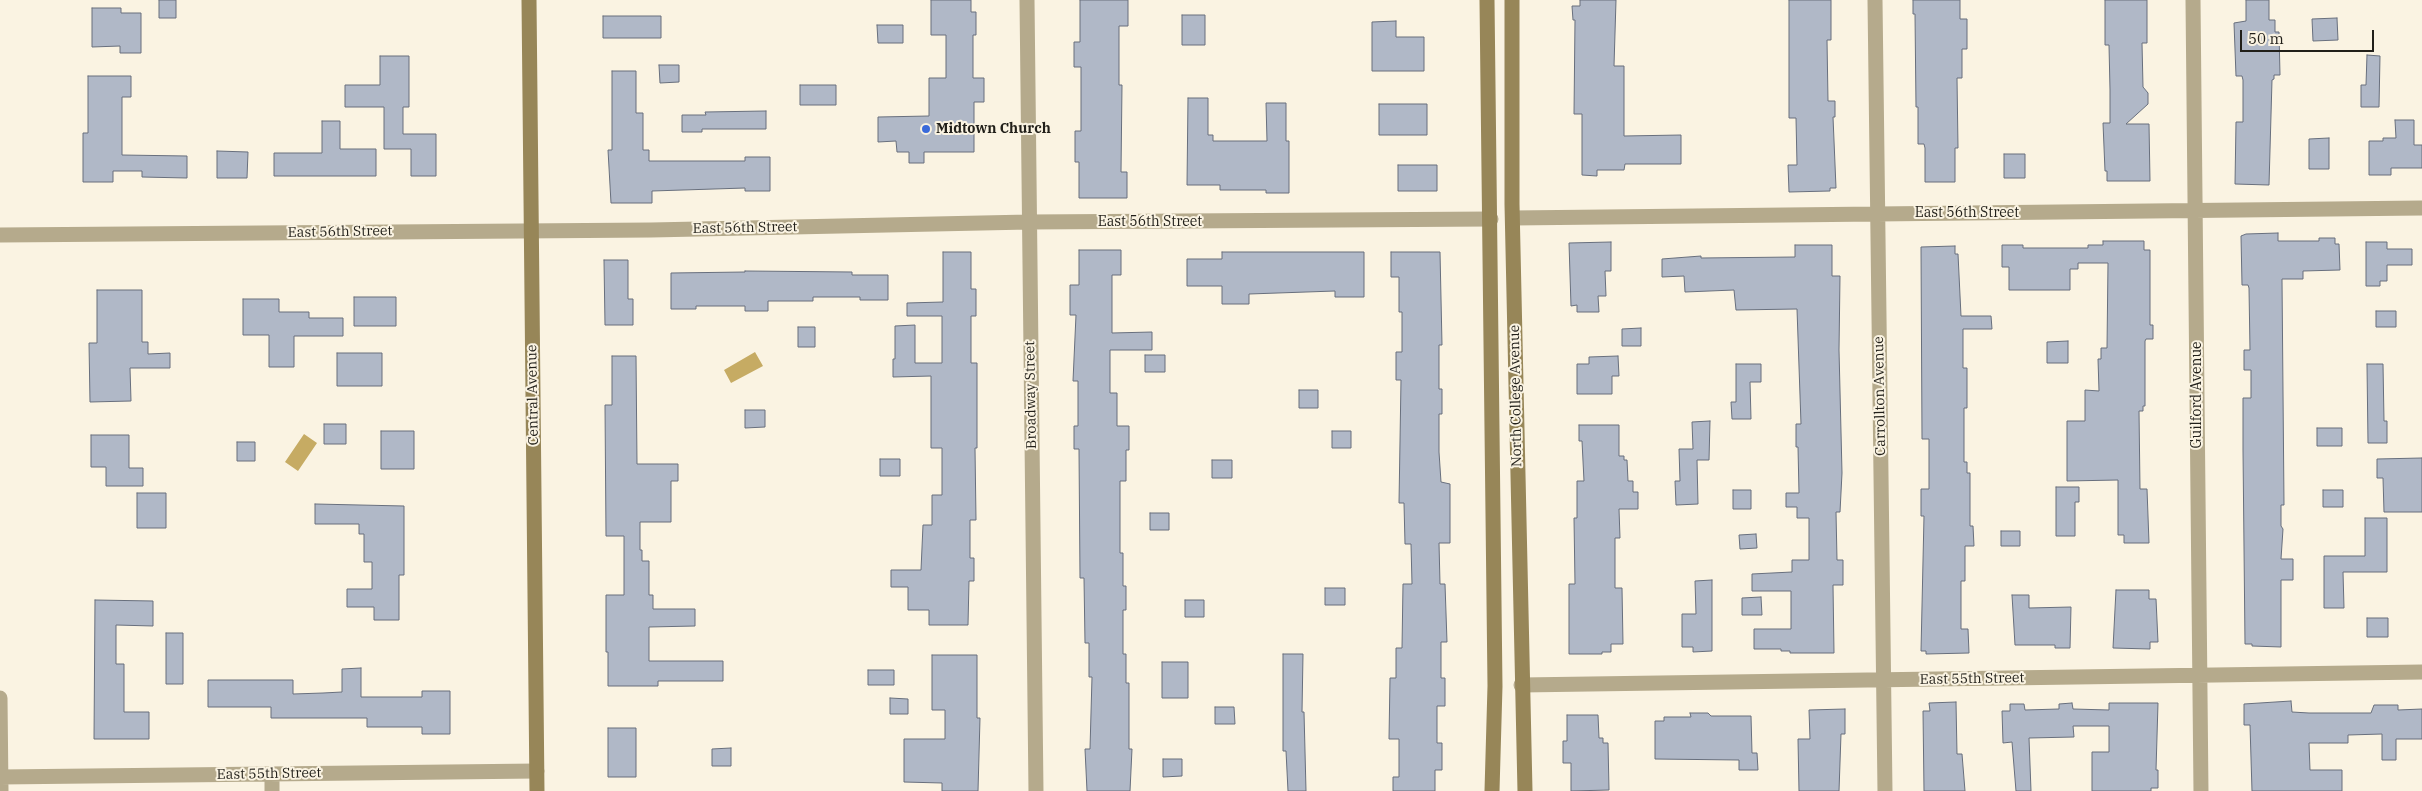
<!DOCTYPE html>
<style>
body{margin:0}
#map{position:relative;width:2422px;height:791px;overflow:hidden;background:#faf3e2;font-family:"IBM Plex Serif",serif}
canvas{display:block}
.scale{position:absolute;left:2240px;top:30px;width:134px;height:22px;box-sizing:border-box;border:2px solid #211f19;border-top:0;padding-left:6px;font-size:15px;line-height:18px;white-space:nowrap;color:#211f19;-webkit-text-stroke:4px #faf3e2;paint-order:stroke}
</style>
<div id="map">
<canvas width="2422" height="791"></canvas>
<div class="scale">50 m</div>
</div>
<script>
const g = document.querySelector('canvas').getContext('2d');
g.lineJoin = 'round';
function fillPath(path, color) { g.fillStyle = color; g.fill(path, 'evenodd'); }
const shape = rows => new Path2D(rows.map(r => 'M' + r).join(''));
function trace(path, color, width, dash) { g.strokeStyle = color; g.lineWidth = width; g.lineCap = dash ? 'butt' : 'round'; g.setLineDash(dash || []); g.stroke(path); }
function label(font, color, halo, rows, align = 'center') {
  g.font = font + ' "IBM Plex Serif",serif'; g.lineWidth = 4; g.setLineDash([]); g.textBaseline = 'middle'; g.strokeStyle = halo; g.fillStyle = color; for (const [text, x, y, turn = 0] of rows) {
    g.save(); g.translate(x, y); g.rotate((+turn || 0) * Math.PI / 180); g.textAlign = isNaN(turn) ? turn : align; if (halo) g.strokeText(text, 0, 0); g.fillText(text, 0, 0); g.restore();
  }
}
fillPath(shape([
 [755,352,763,366,731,383,724,370],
 [304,434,317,443,298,471,285,462]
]), '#c6ab63');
const building = shape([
 [159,0,176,0,176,18,159,18,159,0],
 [931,0,971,0,971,12,976,12,976,35,973,35,973,78,984,78,984,102,974,102,974,152,924,152,924,163,909,163,909,152,897,152,896,141,878,142,878,117,929,116,929,78,946,78,946,35,931,35,931,0],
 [1080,0,1128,0,1128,26,1119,26,1119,85,1122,85,1121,172,1127,172,1127,198,1079,198,1079,162,1075,162,1075,131,1081,131,1081,67,1074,67,1074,42,1080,42,1080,0],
 [1580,0,1616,0,1614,66,1624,66,1624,136,1681,135,1681,164,1625,164,1624,170,1597,170,1597,176,1582,175,1582,114,1574,114,1575,20,1573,20,1572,6,1580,6,1580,0],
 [1789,0,1831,0,1831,40,1827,40,1828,101,1835,101,1835,117,1833,117,1836,188,1830,188,1830,191,1789,192,1788,165,1797,165,1796,118,1789,118,1789,0],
 [1913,0,1960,0,1960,19,1967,19,1967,49,1962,49,1962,78,1957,78,1958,148,1955,148,1955,182,1925,182,1925,148,1924,144,1918,144,1918,107,1916,107,1915,14,1913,14,1913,0],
 [2105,0,2147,0,2147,43,2142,43,2143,87,2148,93,2148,104,2126,124,2149,124,2150,181,2107,181,2107,171,2105,171,2103,123,2110,123,2110,90,2109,45,2105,45,2105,0],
 [2246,0,2269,0,2269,20,2275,20,2275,32,2279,32,2280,75,2274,75,2274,79,2272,80,2269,185,2235,184,2236,122,2243,122,2243,80,2242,76,2236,76,2234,23,2246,21,2246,0],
 [92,8,121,8,121,13,141,13,141,53,120,53,120,46,92,47,92,8],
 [1182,15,1205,15,1205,45,1182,45,1182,15],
 [603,16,661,16,661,38,603,38,603,16],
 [2337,18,2338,40,2313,41,2312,19,2337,18],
 [1396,21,1396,37,1424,37,1424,71,1372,71,1372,22,1396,21],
 [877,25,903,25,903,43,878,43,877,25],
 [2367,55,2380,56,2379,107,2361,107,2361,85,2366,85,2367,55],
 [380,56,409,56,409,107,403,107,403,134,436,134,436,176,411,176,411,149,384,149,384,107,345,107,345,85,380,85,380,56],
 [659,65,679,65,679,82,660,83,659,65],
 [612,71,636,71,636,113,643,113,643,150,649,150,649,161,745,161,745,157,770,157,770,191,745,191,745,188,652,191,652,203,611,203,608,150,612,150,612,71],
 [88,76,131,76,131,97,122,97,122,155,187,156,187,178,142,177,142,171,113,171,113,182,83,182,83,133,88,133,88,76],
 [800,85,836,85,836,105,800,105,800,85],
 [1188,98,1208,98,1208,135,1213,135,1213,141,1267,141,1266,103,1286,103,1286,141,1289,141,1289,193,1266,193,1266,190,1220,190,1220,185,1187,185,1188,98],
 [1379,104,1427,104,1427,135,1379,135,1379,104],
 [766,111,766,129,702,129,702,132,682,132,682,115,706,115,705,112,766,111],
 [2395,120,2414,120,2414,145,2422,145,2422,168,2391,168,2391,175,2369,175,2369,141,2383,141,2383,138,2396,138,2395,120],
 [322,121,340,121,340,149,376,149,376,176,274,176,274,153,322,153,322,121],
 [2329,138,2329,169,2309,169,2309,139,2329,138],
 [217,151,248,152,247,178,217,178,217,151],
 [2004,154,2025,154,2025,178,2004,178,2004,154],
 [1398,165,1437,165,1437,191,1398,191,1398,165],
 [2278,233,2278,241,2319,241,2319,238,2335,238,2335,244,2339,244,2340,270,2303,271,2303,279,2282,279,2284,505,2281,505,2281,526,2283,529,2281,559,2293,559,2293,580,2281,580,2281,647,2252,646,2252,644,2245,644,2243,450,2243,398,2251,398,2251,370,2244,370,2244,350,2250,350,2249,288,2248,285,2242,285,2241,236,2246,234,2278,233],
 [2103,241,2144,241,2144,250,2150,250,2150,325,2153,325,2153,339,2146,339,2145,341,2145,406,2143,406,2143,411,2139,411,2140,489,2147,489,2149,543,2124,543,2124,535,2118,535,2118,480,2067,481,2067,421,2085,421,2085,390,2099,391,2098,359,2101,359,2101,348,2107,348,2108,263,2078,263,2078,269,2070,269,2070,290,2009,290,2009,267,2002,267,2002,245,2023,245,2023,248,2088,248,2088,245,2103,245,2103,241],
 [1611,242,1611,271,1605,271,1606,296,1598,296,1599,312,1577,312,1577,305,1571,306,1569,243,1611,242],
 [2366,242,2387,242,2387,249,2412,249,2412,265,2387,265,2387,281,2380,281,2380,286,2366,286,2366,242],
 [1795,245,1832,245,1832,276,1840,276,1839,350,1842,473,1840,512,1836,512,1837,560,1843,560,1843,585,1833,585,1834,653,1790,653,1790,651,1781,651,1781,649,1754,649,1754,629,1791,629,1791,591,1752,591,1752,574,1792,572,1792,560,1809,560,1809,518,1797,518,1797,507,1786,507,1786,493,1799,493,1798,447,1796,447,1796,424,1801,424,1797,309,1736,310,1734,290,1685,292,1684,276,1662,277,1662,259,1701,256,1701,258,1795,257,1795,245],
 [1955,246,1955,254,1958,254,1961,316,1991,316,1992,329,1963,329,1963,368,1967,368,1967,408,1964,408,1964,462,1967,462,1967,473,1970,473,1970,526,1973,526,1974,546,1965,546,1965,581,1961,581,1961,629,1968,629,1969,653,1926,654,1926,651,1921,651,1924,516,1921,516,1921,489,1929,489,1929,439,1922,439,1921,247,1955,246],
 [1079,250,1121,250,1121,275,1112,275,1112,333,1152,332,1152,350,1110,350,1110,393,1117,393,1117,426,1129,426,1129,450,1126,450,1126,481,1120,481,1120,553,1123,553,1123,586,1126,586,1126,610,1123,610,1123,654,1126,654,1126,683,1129,683,1129,749,1132,749,1130,791,1087,791,1085,749,1090,749,1092,677,1089,677,1089,643,1085,643,1084,578,1080,578,1079,449,1074,449,1074,426,1078,426,1078,381,1073,381,1076,315,1070,315,1070,285,1079,285,1079,250],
 [943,252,971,252,971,289,976,289,976,316,971,316,971,363,977,363,977,448,975,448,976,520,970,520,970,558,974,558,974,581,969,581,968,625,929,625,929,610,908,610,908,587,891,587,891,570,921,570,923,525,932,525,932,495,942,495,942,448,931,448,931,376,893,377,893,359,895,359,895,326,915,325,915,363,942,363,942,316,907,316,907,303,943,302,943,252],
 [1222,252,1364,252,1364,297,1335,297,1335,291,1249,294,1249,304,1222,304,1222,286,1187,286,1187,259,1222,259,1222,252],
 [1391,252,1440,252,1442,345,1439,345,1439,389,1442,389,1442,414,1439,414,1439,452,1441,482,1450,484,1450,543,1439,543,1440,584,1445,584,1447,642,1441,642,1441,678,1445,678,1445,706,1437,706,1437,743,1442,743,1442,770,1435,770,1435,791,1393,791,1393,777,1399,777,1399,739,1389,739,1390,678,1396,678,1396,648,1402,648,1403,584,1412,584,1411,544,1405,544,1404,503,1399,503,1401,380,1396,380,1396,352,1402,352,1402,312,1399,312,1399,277,1391,277,1391,252],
 [604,260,628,260,628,299,633,299,633,325,605,325,604,260],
 [745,271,852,272,852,275,888,275,888,300,860,300,860,297,813,297,813,301,768,301,768,311,745,311,745,306,696,306,696,309,671,309,671,273,745,272,745,271],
 [97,290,142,290,142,342,148,342,148,354,170,353,170,368,130,368,131,401,90,402,89,343,97,343,97,290],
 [354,297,396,297,396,326,354,326,354,297],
 [243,299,279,299,279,312,309,312,309,318,343,318,343,336,294,336,294,367,269,367,269,335,243,335,243,299],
 [2376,311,2396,311,2396,327,2376,327,2376,311],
 [798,327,815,327,815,347,798,347,798,327],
 [1641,328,1641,346,1622,346,1622,329,1641,328],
 [2068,341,2068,363,2047,363,2047,342,2068,341],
 [337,353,382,353,382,386,337,386,337,353],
 [1145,355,1165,355,1165,372,1145,372,1145,355],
 [612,356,636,356,637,464,678,464,678,481,671,481,671,522,640,522,640,550,642,550,642,561,649,561,649,595,653,595,653,609,695,609,695,626,649,627,649,661,723,661,723,681,658,681,658,686,608,686,608,652,606,652,606,595,624,595,624,536,606,536,605,405,612,405,612,356],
 [1618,356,1619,376,1612,376,1612,394,1577,394,1577,364,1589,364,1589,357,1618,356],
 [1736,364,1761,364,1761,382,1750,382,1751,419,1732,419,1731,402,1736,402,1736,364],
 [2367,364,2383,364,2384,421,2387,421,2387,443,2368,443,2367,364],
 [1299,390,1318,390,1318,408,1299,408,1299,390],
 [745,410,765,410,765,427,745,428,745,410],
 [1710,421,1709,460,1697,460,1698,504,1676,505,1675,481,1680,481,1679,449,1693,449,1692,422,1710,421],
 [324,424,346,424,346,444,324,444,324,424],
 [1579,425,1619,425,1619,456,1624,456,1624,460,1627,460,1628,481,1633,481,1633,492,1638,492,1638,509,1619,509,1620,538,1615,538,1615,588,1622,588,1623,644,1611,644,1611,652,1602,652,1602,654,1569,654,1569,584,1575,584,1574,518,1577,518,1577,481,1584,481,1582,441,1579,441,1579,425],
 [2317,428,2342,428,2342,446,2317,446,2317,428],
 [381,431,414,431,414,469,381,469,381,431],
 [1332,431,1351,431,1351,448,1332,448,1332,431],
 [91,435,129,435,129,468,143,468,143,486,106,486,106,467,91,467,91,435],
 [237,442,255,442,255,461,237,461,237,442],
 [2422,458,2422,512,2384,512,2383,478,2377,478,2377,459,2422,458],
 [880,459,900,459,900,476,880,476,880,459],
 [1212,460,1232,460,1232,478,1212,478,1212,460],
 [2056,487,2079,487,2079,502,2075,502,2075,536,2056,536,2056,487],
 [1733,490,1751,490,1751,509,1733,509,1733,490],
 [2323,490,2343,490,2343,507,2323,507,2323,490],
 [137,493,166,493,166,528,137,528,137,493],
 [315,504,404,506,404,575,399,575,399,620,374,620,374,607,347,607,347,589,372,589,372,562,364,562,364,534,359,534,359,524,315,524,315,504],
 [1150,513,1169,513,1169,530,1150,530,1150,513],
 [2365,518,2387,518,2387,572,2343,572,2344,608,2324,608,2324,556,2365,556,2365,518],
 [2001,531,2020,531,2020,546,2001,546,2001,531],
 [1756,534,1757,548,1740,549,1739,535,1756,534],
 [1712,580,1712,651,1693,652,1693,647,1682,647,1682,614,1696,614,1695,581,1712,580],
 [1325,588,1345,588,1345,605,1325,605,1325,588],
 [2116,590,2149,590,2149,599,2156,599,2158,642,2150,642,2150,649,2113,648,2116,590],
 [2012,595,2029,595,2029,608,2071,607,2070,648,2055,648,2055,645,2015,645,2012,595],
 [1761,597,1762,615,1742,615,1742,598,1761,597],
 [95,600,153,601,153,626,116,625,116,664,124,664,124,712,149,712,149,739,94,739,95,600],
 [1185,600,1204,600,1204,617,1185,617,1185,600],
 [2367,618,2388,618,2388,637,2367,637,2367,618],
 [166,633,183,633,183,684,166,684,166,633],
 [1283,654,1303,654,1302,712,1304,712,1306,791,1288,791,1286,751,1283,751,1283,654],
 [932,655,977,655,977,718,980,718,978,791,942,791,942,783,904,782,904,739,945,739,945,710,932,710,932,655],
 [1162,662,1188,662,1188,698,1162,698,1162,662],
 [361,668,361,697,422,697,422,691,450,691,450,734,422,734,422,727,367,727,367,718,271,718,271,707,208,707,208,680,293,680,293,694,323,693,342,692,342,669,361,668],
 [868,670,894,670,894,685,868,685,868,670],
 [890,698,908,699,908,714,890,714,890,698],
 [2291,701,2292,712,2309,713,2371,713,2374,705,2398,705,2398,710,2422,709,2422,739,2396,739,2396,760,2382,760,2382,734,2348,735,2348,743,2309,743,2310,770,2342,770,2342,791,2252,791,2250,725,2244,725,2244,704,2291,701],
 [1956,702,1957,754,1962,754,1965,791,1924,791,1923,711,1930,711,1929,703,1956,702],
 [2072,703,2073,709,2109,710,2109,703,2158,703,2156,770,2158,770,2158,788,2151,788,2151,791,2092,791,2092,752,2109,752,2109,726,2073,726,2074,737,2029,738,2031,791,2016,791,2012,742,2003,743,2002,711,2010,711,2010,704,2024,704,2025,710,2059,709,2059,704,2072,703],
 [1215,707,1234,707,1235,724,1215,724,1215,707],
 [1845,709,1845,734,1841,734,1839,791,1799,791,1798,739,1810,739,1809,710,1845,709],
 [1690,713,1708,713,1711,716,1751,716,1752,753,1757,753,1758,770,1739,770,1739,760,1655,759,1655,721,1664,721,1664,717,1691,717,1690,713],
 [1567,715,1598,715,1599,738,1603,738,1603,743,1608,743,1609,790,1571,791,1571,763,1563,763,1563,741,1567,741,1567,715],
 [608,728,636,728,636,777,608,777,608,728],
 [731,748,731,766,712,766,712,749,731,748],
 [1163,759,1182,759,1182,776,1163,777,1163,759]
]);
fillPath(building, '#b0b8c7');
trace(building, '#686f7d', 1);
trace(shape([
 [1027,0,1036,791],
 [1875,0,1885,791],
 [2193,0,2201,791],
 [1513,218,2422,208],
 [0,235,651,230,1029,222,1491,219],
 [1521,685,2422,672],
 [0,698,1,791],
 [272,774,272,791],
 [0,777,537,771]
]), '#b5aa8c', 15);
trace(shape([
 [529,0,537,791],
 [1487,0,1495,686,1492,791],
 [1512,0,1512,204,1525,791]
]), '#978658', 15);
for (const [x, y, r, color] of [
 [926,129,5,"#3a6ada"]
]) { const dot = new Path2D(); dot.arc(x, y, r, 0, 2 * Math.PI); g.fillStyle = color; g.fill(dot); trace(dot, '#faf3e2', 2); }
label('bold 14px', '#211f19', '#faf3e2', [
 ["Midtown Church",936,129]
], 'left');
label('14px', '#211f19', '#faf3e2', [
 ["East 56th Street",1967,213],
 ["East 56th Street",1150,222],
 ["East 56th Street",745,228,-1],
 ["East 56th Street",340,232,-1],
 ["Central Avenue",533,395,-91],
 ["Broadway Street",1031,395,-91],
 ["Guilford Avenue",2197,395,-90],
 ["North College Avenue",1516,396,-91],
 ["Carrollton Avenue",1880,396,-91],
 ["East 55th Street",1972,679,-1],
 ["East 55th Street",269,774,-1]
]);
</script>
